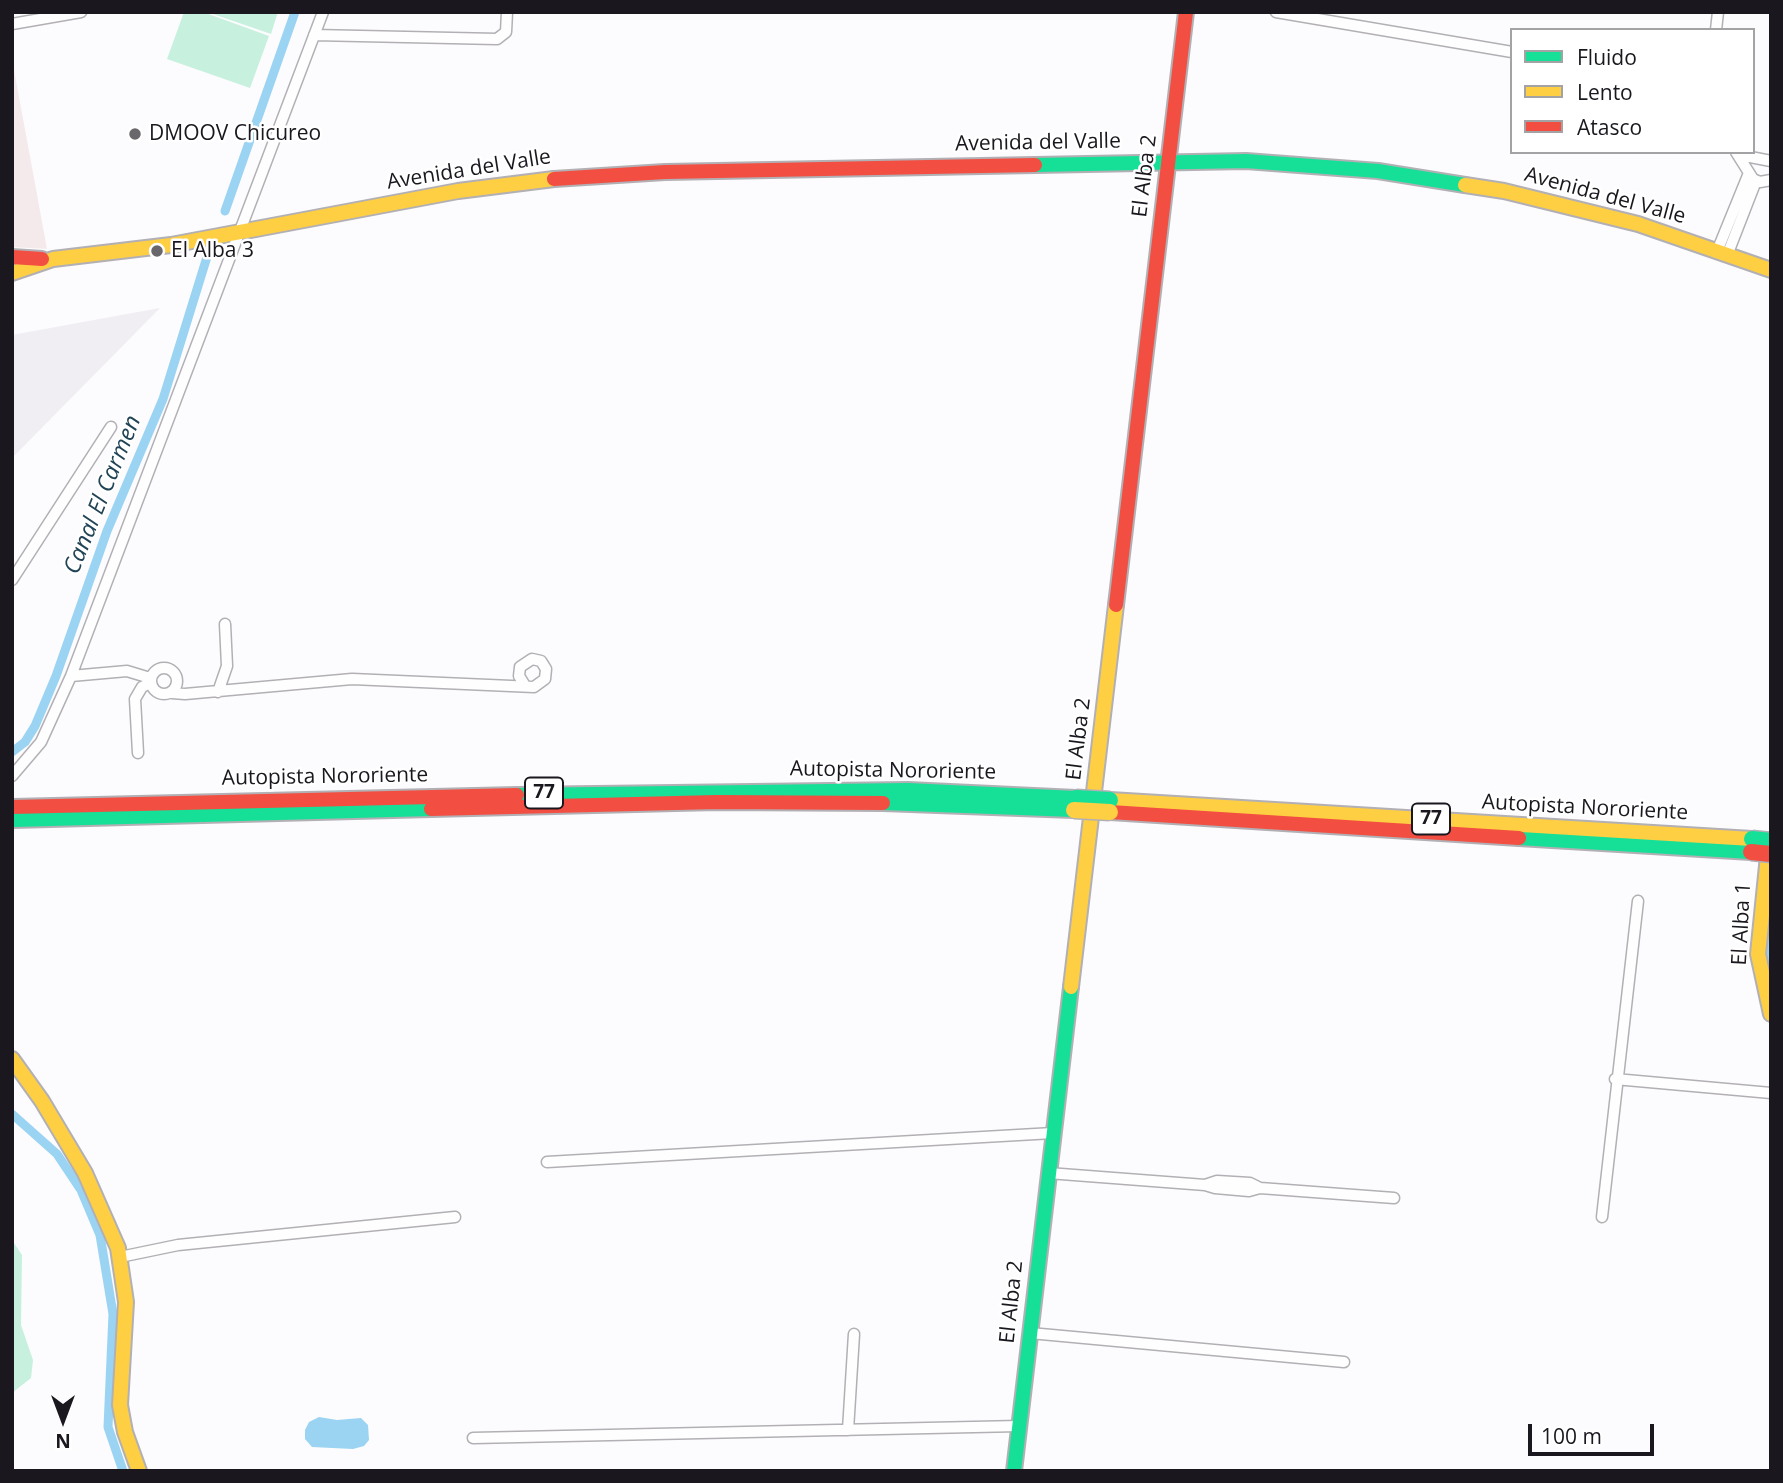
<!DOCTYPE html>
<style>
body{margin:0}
#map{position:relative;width:1783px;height:1483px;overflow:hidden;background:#fcfbfd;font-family:"Open Sans",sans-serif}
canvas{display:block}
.frame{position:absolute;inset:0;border:14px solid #1a171e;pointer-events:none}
.legend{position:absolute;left:1510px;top:28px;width:245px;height:126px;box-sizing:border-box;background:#fff;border:2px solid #a3a2a5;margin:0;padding:9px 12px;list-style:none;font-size:21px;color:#1a171e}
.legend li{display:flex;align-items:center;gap:14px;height:35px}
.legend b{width:35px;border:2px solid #a3a2a5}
.north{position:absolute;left:28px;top:1385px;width:70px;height:70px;-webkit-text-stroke:5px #fff;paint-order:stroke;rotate:180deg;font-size:19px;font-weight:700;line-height:28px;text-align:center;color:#1a171e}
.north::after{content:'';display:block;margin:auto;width:24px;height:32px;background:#1a171e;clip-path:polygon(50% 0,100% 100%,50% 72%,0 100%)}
.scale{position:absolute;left:1528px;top:1424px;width:126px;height:32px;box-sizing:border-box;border:4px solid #1a171e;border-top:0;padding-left:9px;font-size:21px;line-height:24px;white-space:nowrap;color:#1a171e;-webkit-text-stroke:5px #fff;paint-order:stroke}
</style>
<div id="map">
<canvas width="1783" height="1483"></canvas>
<div class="frame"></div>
<ul class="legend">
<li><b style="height:9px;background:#16e098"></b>Fluido</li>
<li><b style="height:9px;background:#ffcf43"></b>Lento</li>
<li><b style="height:9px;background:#f24e42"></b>Atasco</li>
</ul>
<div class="north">N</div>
<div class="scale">100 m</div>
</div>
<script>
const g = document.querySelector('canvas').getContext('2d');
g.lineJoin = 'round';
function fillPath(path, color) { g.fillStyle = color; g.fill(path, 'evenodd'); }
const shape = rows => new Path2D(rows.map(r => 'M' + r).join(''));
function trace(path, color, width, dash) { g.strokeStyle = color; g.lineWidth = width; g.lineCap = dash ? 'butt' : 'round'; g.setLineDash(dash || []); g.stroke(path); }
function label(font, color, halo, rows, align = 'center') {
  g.font = font + ' "Open Sans",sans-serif'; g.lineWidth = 5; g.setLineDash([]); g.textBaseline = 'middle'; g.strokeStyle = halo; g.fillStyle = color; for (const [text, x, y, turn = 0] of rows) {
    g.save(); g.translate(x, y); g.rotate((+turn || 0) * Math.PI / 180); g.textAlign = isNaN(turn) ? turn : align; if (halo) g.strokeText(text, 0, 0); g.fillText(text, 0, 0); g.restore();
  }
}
fillPath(shape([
 [12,59,47,249,12,247]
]), '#f4eaec');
fillPath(shape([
 [160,308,12,458,12,335]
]), '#f0edf3');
fillPath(shape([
 [184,12,203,12,269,36,250,88,167,59],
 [207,12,278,12,271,34],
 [12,1240,22,1255,21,1325,33,1360,31,1378,12,1393]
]), '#c7f1de');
fillPath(shape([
 [319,1417,337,1420,361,1418,368,1425,369,1440,364,1446,353,1449,312,1447,305,1439,305,1430,309,1422]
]), '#9bd3f2');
trace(shape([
 [225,211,295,12],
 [12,752,25,742,35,726,56,676,107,531,163,399,211,244],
 [1771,916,1767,946,1771,980],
 [12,1114,57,1154,81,1190,100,1235,113,1314,108,1427,123,1471]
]), '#9bd3f2', 9);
const street = shape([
 [1276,12,1512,52],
 [12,24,81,12],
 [1716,30,1718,12],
 [314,35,497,39,506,32,507,12],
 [1736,152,1753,179,1760,182,1771,180],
 [1740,155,1771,161],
 [1718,249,1749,173],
 [1728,253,1756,181],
 [12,580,111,427],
 '151 681a13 13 0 1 1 26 0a13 13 0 1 1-26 0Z',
 [71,676,127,671,150,678],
 [218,692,227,666,225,624],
 [172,693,185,694,352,679,534,687,545,679,546,669,541,661,532,659,520,667,519,676,524,684],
 [138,753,135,699,142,687,150,683],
 [12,776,41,742,71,676,323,12],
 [1615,1079,1771,1093],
 [547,1162,1053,1133],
 [1048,1173,1205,1185,1215,1188,1249,1191,1260,1188,1394,1198],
 [1205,1185,1217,1181,1250,1183,1260,1188],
 [1602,1217,1638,901],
 [120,1257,178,1245,455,1217],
 [1030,1333,1344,1362],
 [848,1430,854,1334],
 [473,1438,1019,1426]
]);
const fast = shape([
 [1035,165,1246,161,1378,171,1465,185],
 [517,795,908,790,1076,798],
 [883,803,1074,810],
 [12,820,431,809],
 [1519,838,1751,852],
 [1014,1471,1071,987]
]);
const slow = shape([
 [1465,185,1504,191,1638,224,1771,270],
 [12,273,53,259,171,245,458,191,554,179],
 [1110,800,1752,839],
 [1769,846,1758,954,1771,1014],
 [1071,987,1116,605],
 [12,1059,42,1101,85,1173,118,1248,126,1302,120,1405,125,1432,139,1471]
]);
const jam = shape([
 [554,179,665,172,1035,165],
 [12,257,42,259],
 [1116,605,1186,12],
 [12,807,517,795],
 [431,809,717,802,883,803],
 [1110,812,1519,838]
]);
trace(street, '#b2b0b4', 13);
trace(fast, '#b2b0b4', 18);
trace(slow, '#b2b0b4', 18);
trace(jam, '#b2b0b4', 18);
trace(street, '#fffeff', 10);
trace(fast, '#16e098', 14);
trace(slow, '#ffcf43', 14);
trace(jam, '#f24e42', 14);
const fastBridge = shape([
 [1076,798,1110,800],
 [1752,839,1771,841]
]);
const slowBridge = shape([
 [1074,810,1110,812]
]);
const jamBridge = shape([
 [1751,852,1771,854]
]);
trace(fastBridge, '#b2b0b4', 19, []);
trace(slowBridge, '#b2b0b4', 19, []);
trace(jamBridge, '#b2b0b4', 19, []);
trace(fastBridge, '#16e098', 16);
trace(slowBridge, '#ffcf43', 16);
trace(jamBridge, '#f24e42', 16);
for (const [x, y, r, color] of [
 [135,134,7,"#69676c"],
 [157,251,7,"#69676c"]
]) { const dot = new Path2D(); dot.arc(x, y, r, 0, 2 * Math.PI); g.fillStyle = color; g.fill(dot); trace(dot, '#fff', 2.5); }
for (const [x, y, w] of [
 [544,793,38],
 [1431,819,38]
]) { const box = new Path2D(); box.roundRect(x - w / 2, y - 15.5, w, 31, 5); g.fillStyle = '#fff'; g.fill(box); trace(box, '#1a171e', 2); }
label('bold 19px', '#1a171e', null, [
 ["77",544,793],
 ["77",1431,819]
]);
label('21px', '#1a171e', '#fff', [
 ["DMOOV Chicureo",149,134],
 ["El Alba 3",171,251]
], 'left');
label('21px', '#1a171e', '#fff', [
 ["Avenida del Valle",1038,143,-1],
 ["Avenida del Valle",469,170,-9],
 ["El Alba 2",1145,176,-83],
 ["Avenida del Valle",1605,196,15],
 ["El Alba 2",1079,739,-83],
 ["Autopista Nororiente",893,771,1],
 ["Autopista Nororiente",325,777,-1],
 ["Autopista Nororiente",1585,808,3],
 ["El Alba 1",1742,924,-87],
 ["El Alba 2",1012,1302,-84]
]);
label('italic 23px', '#204456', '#fff', [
 ["Canal El Carmen",103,495,-68]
]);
</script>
